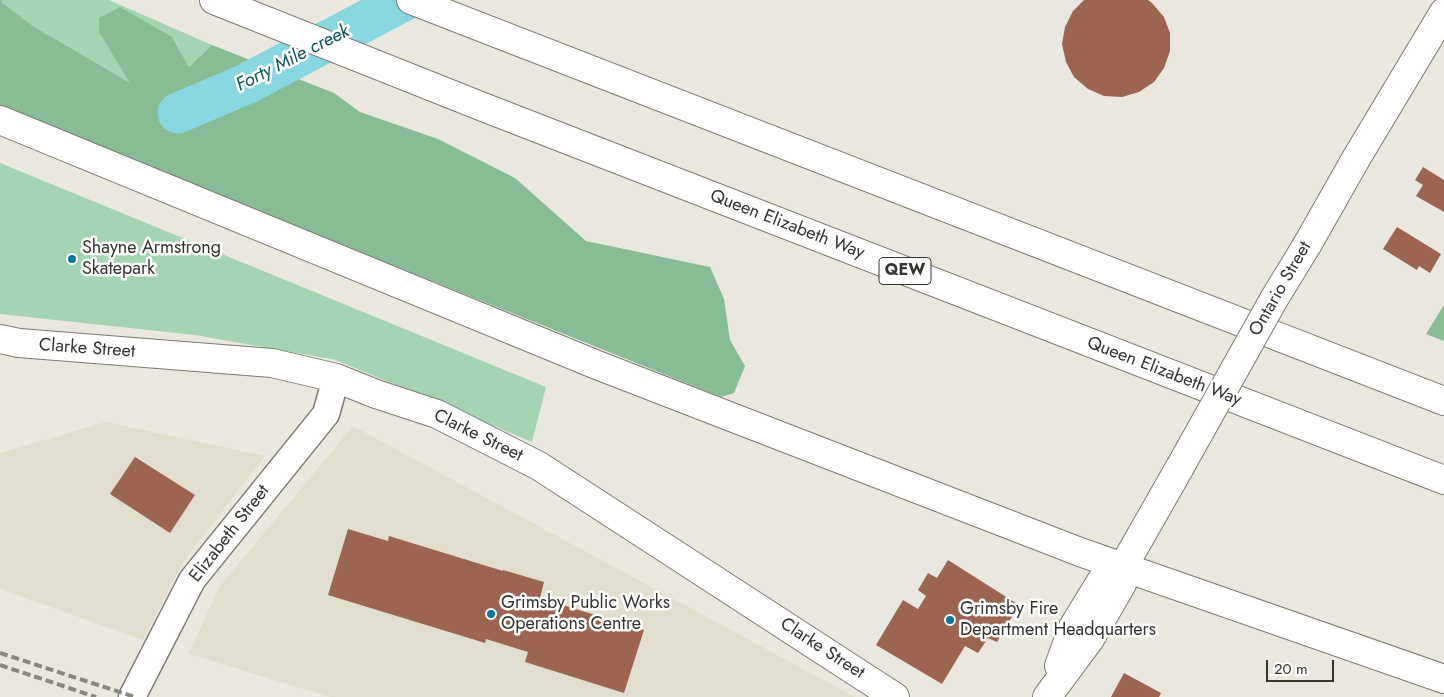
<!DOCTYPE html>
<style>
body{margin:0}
#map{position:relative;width:1444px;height:697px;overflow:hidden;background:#eae8de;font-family:Jost,sans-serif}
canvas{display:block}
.scale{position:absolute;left:1266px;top:660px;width:68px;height:22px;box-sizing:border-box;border:2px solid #33332f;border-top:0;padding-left:6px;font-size:15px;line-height:18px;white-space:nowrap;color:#33332f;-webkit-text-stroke:4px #fff;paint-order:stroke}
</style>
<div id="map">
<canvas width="1444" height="697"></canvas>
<div class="scale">20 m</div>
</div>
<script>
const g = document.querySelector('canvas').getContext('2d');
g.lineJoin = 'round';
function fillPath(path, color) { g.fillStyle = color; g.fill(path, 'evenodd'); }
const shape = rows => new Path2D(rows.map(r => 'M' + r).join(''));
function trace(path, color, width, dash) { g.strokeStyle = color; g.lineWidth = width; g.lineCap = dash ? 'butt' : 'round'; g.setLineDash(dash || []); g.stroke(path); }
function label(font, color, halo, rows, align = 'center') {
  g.font = font + ' Jost,sans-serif'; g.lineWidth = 5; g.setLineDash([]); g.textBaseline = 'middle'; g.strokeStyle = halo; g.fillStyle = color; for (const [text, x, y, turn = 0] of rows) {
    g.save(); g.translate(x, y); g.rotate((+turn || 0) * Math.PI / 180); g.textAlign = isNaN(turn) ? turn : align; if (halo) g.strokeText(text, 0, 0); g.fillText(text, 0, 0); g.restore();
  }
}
fillPath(shape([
 [106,422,265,456,184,561,143,640,0,589,0,453],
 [353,426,855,697,330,697,189,654,219,587]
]), '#e1decd');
fillPath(shape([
 [2,0,109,0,212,45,189,67,172,37,131,84,33,26,0,2],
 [0,163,546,387,532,442,336,360,195,335,0,314]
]), '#a4d4b2');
fillPath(shape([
 [0,0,2,0,1,2,33,26,130,83,99,32,99,18,120,7,172,37,189,67,212,45,334,93,360,112,438,139,515,178,586,241,710,267,724,299,730,340,745,366,734,393,721,397,126,158,0,105],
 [1444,305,1444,341,1426,334]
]), '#87bc96');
trace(shape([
 [178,113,246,84,405,0]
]), '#88d6df', 41);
fillPath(shape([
 [1084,0,1148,0,1152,3,1164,17,1170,33,1170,51,1164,68,1154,82,1139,92,1122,97,1104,96,1088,89,1074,77,1066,62,1062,44,1065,27,1073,11],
 [1423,167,1444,180,1444,212,1416,196,1423,185,1415,180],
 [1397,227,1441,254,1430,273,1419,266,1417,270,1383,249],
 [135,457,195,495,170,533,110,494],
 [348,529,388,541,389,536,503,571,503,570,544,582,540,598,644,630,624,693,525,662,528,652,486,639,485,643,328,595],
 [948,560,1019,605,997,642,988,638,978,653,965,646,942,684,876,645,903,600,918,609,926,596,918,590,928,573,937,578],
 [1124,673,1161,693,1159,697,1111,697]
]), '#9c6551');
const street = shape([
 [132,697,192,580,326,414,336,378]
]);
const secondary = shape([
 [0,120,597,365,1080,552,1444,679],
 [1307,245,1357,157,1444,12],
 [0,339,19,343,272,363,336,378,376,394,437,414,539,466,895,697],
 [1059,666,1073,627,1103,578,1123,567],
 [1047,697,1090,639,1122,584,1123,567,1180,467]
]);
const highway = shape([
 [214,0,483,107,1444,480],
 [411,0,1444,401]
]);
trace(street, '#7c7a71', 29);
trace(secondary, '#7c7a71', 30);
trace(highway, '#7c7a71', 30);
trace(street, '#fff', 26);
trace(secondary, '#fff', 28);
trace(highway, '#fff', 28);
trace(shape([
 [0,653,135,697],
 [0,665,96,697]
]), '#888780', 4, [8, 4]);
const secondaryBridge = shape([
 [1180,467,1274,299,1307,245]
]);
trace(secondaryBridge, '#7c7a71', 30, []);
trace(secondaryBridge, '#fff', 28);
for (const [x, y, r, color] of [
 [72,259,5,"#0977a1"],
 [491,614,5,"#0977a1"],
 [950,620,5,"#0977a1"]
]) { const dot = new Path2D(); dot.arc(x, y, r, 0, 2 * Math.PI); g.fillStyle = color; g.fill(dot); trace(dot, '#fff', 2); }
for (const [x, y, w] of [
 [905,271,52]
]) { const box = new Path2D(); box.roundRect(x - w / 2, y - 13.5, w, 27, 4); g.fillStyle = '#fff'; g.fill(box); trace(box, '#33332f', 1); }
label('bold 16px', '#33332f', null, [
 ["QEW",905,271]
]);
label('18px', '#33332f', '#fff', [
 ["Queen Elizabeth Way",787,225,21],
 ["Ontario Street",1281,289,-60],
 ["Clarke Street",87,349,4],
 ["Queen Elizabeth Way",1164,372,21],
 ["Clarke Street",478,436,26],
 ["Elizabeth Street",230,534,-52],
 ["Clarke Street",822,649,33]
]);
label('18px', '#33332f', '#fff', [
 ["Shayne Armstrong",82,249],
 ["Skatepark",82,270],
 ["Grimsby Public Works",501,604],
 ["Operations Centre",501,625],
 ["Grimsby Fire",960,610],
 ["Department Headquarters",960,631]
], 'left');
label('italic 19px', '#0e535a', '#fff', [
 ["Forty Mile creek",293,59,-27]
]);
</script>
